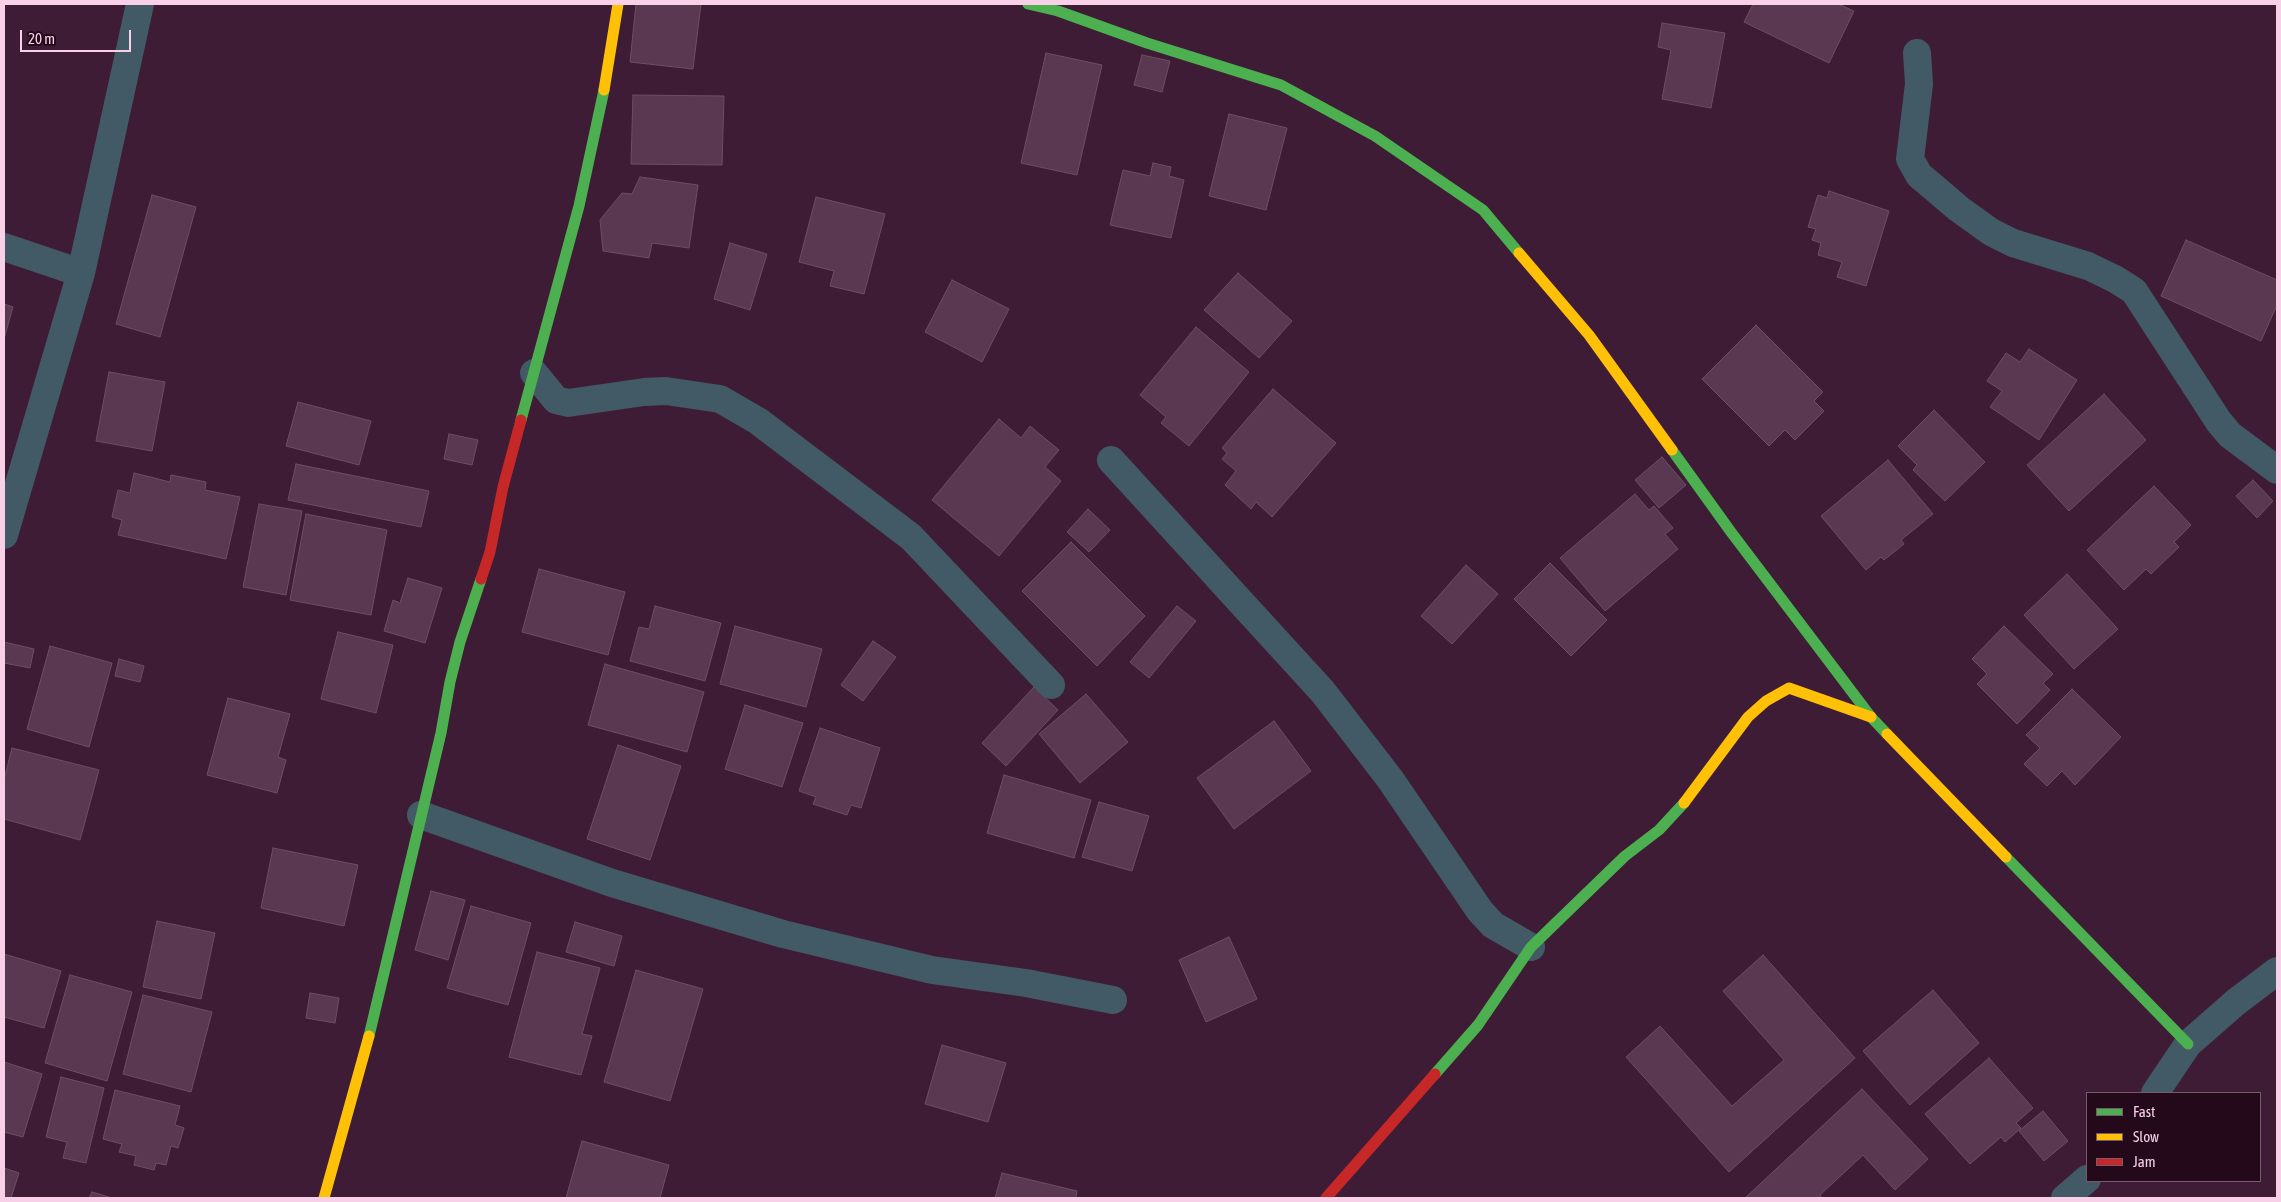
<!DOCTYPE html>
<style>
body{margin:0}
#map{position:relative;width:2281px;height:1202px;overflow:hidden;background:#3f1c35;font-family:"Asap Condensed",sans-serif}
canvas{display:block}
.frame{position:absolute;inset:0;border:5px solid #f8d0e7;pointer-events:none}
.legend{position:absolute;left:2086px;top:1092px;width:175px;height:90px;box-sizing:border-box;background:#24091b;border:1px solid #79596d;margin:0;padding:6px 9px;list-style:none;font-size:15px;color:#f8d0e7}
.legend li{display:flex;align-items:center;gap:10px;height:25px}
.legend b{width:25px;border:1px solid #79596d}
.scale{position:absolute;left:20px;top:30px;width:111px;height:22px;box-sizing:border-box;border:2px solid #f8d0e7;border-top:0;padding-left:6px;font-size:15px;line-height:18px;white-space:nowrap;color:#f8d0e7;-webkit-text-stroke:4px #24091b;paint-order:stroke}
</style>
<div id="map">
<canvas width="2281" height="1202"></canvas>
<div class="frame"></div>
<ul class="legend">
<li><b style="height:6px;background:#4caf50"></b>Fast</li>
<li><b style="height:6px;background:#ffc107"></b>Slow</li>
<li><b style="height:6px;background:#c62828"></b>Jam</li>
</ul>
<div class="scale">20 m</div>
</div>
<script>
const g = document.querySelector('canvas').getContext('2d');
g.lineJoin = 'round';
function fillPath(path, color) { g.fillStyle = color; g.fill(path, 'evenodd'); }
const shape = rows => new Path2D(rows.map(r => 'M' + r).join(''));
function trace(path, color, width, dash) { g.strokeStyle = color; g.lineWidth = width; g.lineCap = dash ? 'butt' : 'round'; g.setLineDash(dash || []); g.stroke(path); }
const building = shape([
 [636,4,701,4,693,69,630,62,636,4],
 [1753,4,1838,4,1854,11,1829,63,1744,22,1753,4],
 [1662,23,1725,33,1711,108,1662,99,1671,50,1658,47,1662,23],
 [1046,53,1102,65,1077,175,1021,163,1046,53],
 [1142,55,1170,61,1162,92,1134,85,1142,55],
 [633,95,724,96,722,165,631,164,633,95],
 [1229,114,1287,128,1266,210,1209,196,1229,114],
 [1153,163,1171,167,1169,176,1184,180,1171,238,1110,225,1123,170,1150,176,1153,163],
 [640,177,698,185,689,248,652,243,649,258,603,251,600,220,622,193,632,194,640,177],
 [1829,191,1889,211,1866,286,1837,277,1842,262,1818,255,1821,243,1812,240,1816,229,1808,227,1818,195,1827,198,1829,191],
 [152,195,196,207,160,337,116,324,152,195],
 [816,197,885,214,864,294,830,286,834,271,799,262,816,197],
 [2186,240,2277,280,2277,305,2261,341,2161,296,2186,240],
 [730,243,767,254,750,310,714,299,730,243],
 [1238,273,1292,321,1259,358,1204,310,1238,273],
 [952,280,1009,309,982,362,925,332,952,280],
 [4,304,13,307,4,339,4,304],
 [1756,325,1823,392,1814,401,1824,411,1795,440,1785,430,1769,446,1702,379,1756,325],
 [1196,327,1249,372,1189,446,1161,423,1166,417,1140,395,1196,327],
 [2029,349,2077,380,2039,440,1990,407,2002,391,1987,381,2006,353,2020,362,2029,349],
 [109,372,165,382,152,451,96,441,109,372],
 [1273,389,1336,443,1272,517,1256,502,1251,509,1225,485,1236,471,1222,459,1227,453,1222,448,1273,389],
 [2104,394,2146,440,2069,511,2027,465,2104,394],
 [298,402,371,421,359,465,286,446,298,402],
 [1934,410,1985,462,1945,501,1913,470,1917,465,1898,446,1934,410],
 [999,419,1021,438,1030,426,1059,450,1045,467,1061,481,999,556,932,500,999,419],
 [449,434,478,440,472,465,444,459,449,434],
 [1662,457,1686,485,1659,508,1635,480,1662,457],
 [1888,460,1933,514,1901,540,1904,544,1884,560,1881,557,1866,570,1821,516,1888,460],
 [296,464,429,491,421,527,288,500,296,464],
 [134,473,170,482,171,475,206,482,205,490,240,497,226,559,118,535,122,520,112,517,118,490,130,493,134,473],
 [2253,480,2273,501,2257,518,2236,496,2253,480],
 [2154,486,2191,525,2174,542,2179,547,2151,574,2146,569,2124,590,2087,550,2154,486],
 [1635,494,1649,510,1654,506,1673,528,1665,534,1678,549,1605,611,1560,558,1635,494],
 [259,504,302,511,286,595,243,587,259,504],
 [1088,509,1110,530,1089,552,1067,532,1088,509],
 [306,514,387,530,371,615,290,600,306,514],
 [1071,542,1145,616,1097,666,1022,591,1071,542],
 [1550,563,1607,620,1571,656,1514,599,1550,563],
 [1466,565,1498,594,1452,644,1421,616,1466,565],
 [539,569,625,592,608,655,522,632,539,569],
 [2067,574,2118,629,2074,669,2024,615,2067,574],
 [408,578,442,588,425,643,384,631,393,600,400,603,408,578],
 [655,606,721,623,705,681,630,661,639,627,649,629,655,606],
 [1177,606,1196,621,1149,678,1130,662,1177,606],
 [735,626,822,649,806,707,720,684,735,626],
 [2004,626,2053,674,2043,683,2050,690,2017,724,1977,684,1987,674,1972,659,2004,626],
 [338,632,393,645,376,713,321,699,338,632],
 [873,641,896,657,863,701,841,685,873,641],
 [4,642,34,649,30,668,4,663,4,642],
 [50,646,112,663,89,747,27,729,50,646],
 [119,659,144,666,140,682,115,676,119,659],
 [605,664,704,692,687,752,588,725,605,664],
 [1034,687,1058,710,1006,766,982,743,1034,687],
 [2072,689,2121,737,2075,785,2062,771,2047,786,2024,764,2040,748,2026,735,2072,689],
 [1086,694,1128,742,1080,783,1039,734,1086,694],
 [228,698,290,714,278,757,286,760,277,793,207,775,228,698],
 [745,705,803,723,782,787,725,769,745,705],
 [1274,721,1311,771,1234,829,1197,778,1274,721],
 [820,728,880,748,861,808,851,805,847,815,813,804,816,797,799,791,820,728],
 [618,745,681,766,650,860,587,839,618,745],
 [12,748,99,770,80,840,4,819,4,780,12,748],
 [1004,775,1091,800,1074,858,987,833,1004,775],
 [1099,802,1149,816,1132,871,1082,857,1099,802],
 [273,848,358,865,344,926,261,908,273,848],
 [431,891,465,900,448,960,415,950,431,891],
 [471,906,531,923,508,1005,447,988,471,906],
 [157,921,215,933,201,999,143,987,157,921],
 [575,922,622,936,614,966,566,952,575,922],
 [1229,937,1257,999,1206,1022,1179,960,1229,937],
 [537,952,600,968,582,1034,592,1036,581,1075,509,1057,537,952],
 [4,954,61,971,44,1028,4,1017,4,954],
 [1763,955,1855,1058,1729,1172,1626,1057,1660,1026,1732,1106,1784,1060,1723,991,1763,955],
 [636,970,703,989,670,1101,604,1082,636,970],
 [70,975,132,992,107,1081,45,1063,70,975],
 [1933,990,1979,1043,1910,1105,1863,1051,1933,990],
 [310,993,339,998,335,1023,306,1018,310,993],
 [143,995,212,1012,191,1092,123,1074,143,995],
 [942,1045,1006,1063,988,1122,925,1104,942,1045],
 [1989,1058,2033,1108,2016,1123,2021,1128,2005,1142,2001,1137,1970,1164,1925,1114,1989,1058],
 [4,1062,42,1074,23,1137,4,1132,4,1062],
 [61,1077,104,1088,86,1163,63,1158,67,1142,46,1137,61,1077],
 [1862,1089,1928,1159,1895,1190,1863,1155,1820,1195,1822,1198,1745,1198,1862,1089],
 [115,1090,180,1106,175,1125,184,1128,178,1148,171,1146,166,1165,156,1163,154,1170,134,1165,136,1156,119,1152,122,1144,103,1139,115,1090],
 [2043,1111,2068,1141,2044,1161,2019,1131,2043,1111],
 [582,1141,669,1165,660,1198,566,1198,582,1141],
 [4,1168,19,1173,11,1198,4,1198,4,1168],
 [1002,1173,1077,1191,1076,1198,995,1198,1002,1173],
 [92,1192,112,1198,89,1198,92,1192]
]);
fillPath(building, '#5b3851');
trace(building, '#6c4f62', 1);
trace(shape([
 [1917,53,1919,84,1910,159,1919,175,1959,209,1991,232,2013,243,2088,266,2115,279,2134,291,2219,422,2230,435,2277,470],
 [4,247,81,273],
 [534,373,556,400,568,403,644,392,666,391,720,399,758,421,911,537,1051,685],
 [1111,460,1323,692,1390,779,1480,911,1493,925,1531,947],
 [4,535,81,273,140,4],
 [421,815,612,883,783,934,932,970,1026,983,1113,1000],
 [2155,1093,2188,1044,2236,1002,2277,971],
 [2065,1198,2087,1179]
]), '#415a66', 28);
trace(shape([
 [1028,4,1058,11,1147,43,1281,85,1375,136,1483,210,1519,253],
 [521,420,579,206,604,90],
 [1672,450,1731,532,1871,717,1887,734],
 [2006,857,2188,1044],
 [369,1036,441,733,450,682,460,642,481,579],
 [1435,1074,1478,1025,1531,947,1625,856,1659,830,1684,803]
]), '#4caf50', 11);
trace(shape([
 [604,90,618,4],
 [1519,253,1589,335,1672,450],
 [1887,734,2006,857],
 [1684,803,1748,717,1766,701,1789,688,1871,717],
 [324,1198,369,1036]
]), '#ffc107', 11);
trace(shape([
 [481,579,490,552,503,487,521,420],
 [1326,1198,1435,1074]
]), '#c62828', 11);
</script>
